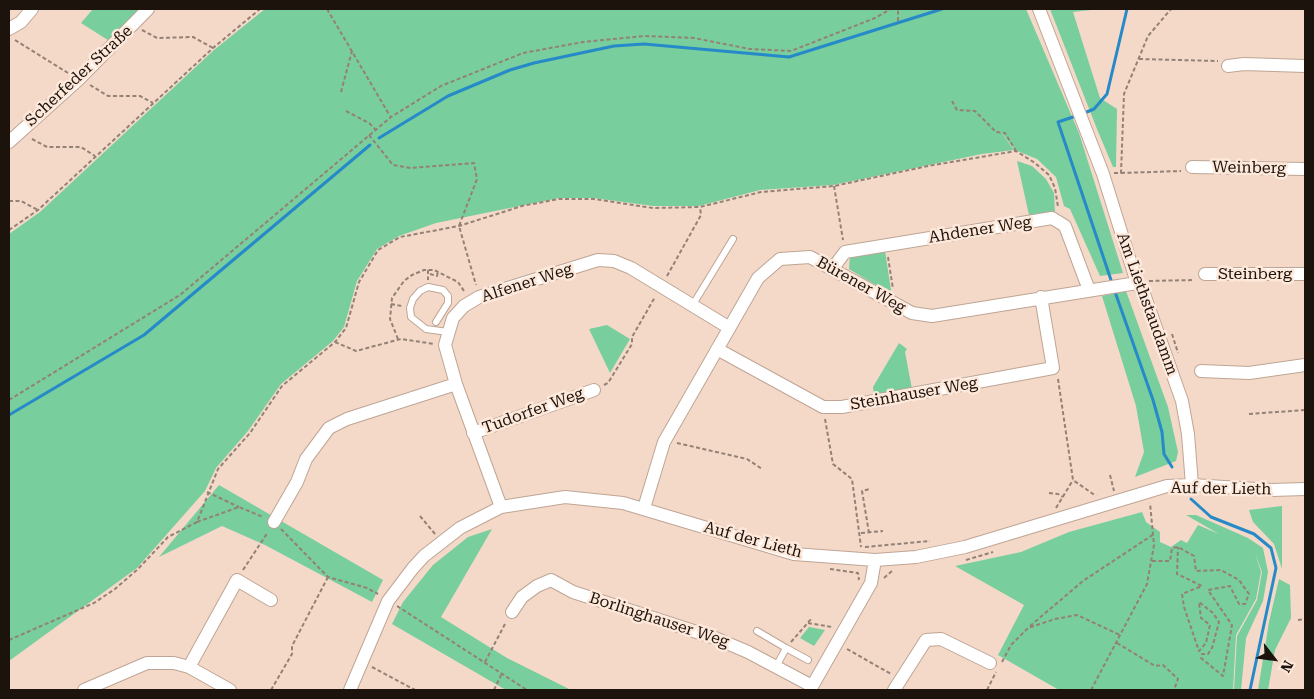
<!DOCTYPE html>
<meta charset="utf-8">
<style>
body{margin:0}
#map{position:relative;width:1314px;height:699px;overflow:hidden;background:#f4d9c8;font-family:"Roboto Serif",serif}
canvas{display:block}
.frame{position:absolute;inset:0;border:10px solid #1c130d;pointer-events:none}
.north{position:absolute;left:1249px;top:634px;width:50px;height:50px;-webkit-text-stroke:4px #fee8da;paint-order:stroke;rotate:120deg;font-size:14px;font-weight:700;line-height:20px;text-align:center;color:#1c130d}
.north::after{content:'';display:block;margin:auto;width:18px;height:22px;background:#1c130d;clip-path:polygon(50% 0,100% 100%,50% 72%,0 100%)}
</style>
<div id="map">
<canvas width="1314" height="699"></canvas>
<div class="frame"></div>
<div class="north">N</div>
</div>
<script>
const g = document.querySelector('canvas').getContext('2d');
g.lineJoin = 'round';
function fillPath(path, color) { g.fillStyle = color; g.fill(path, 'evenodd'); }
const shape = rows => new Path2D(rows.map(r => 'M' + r).join(''));
function trace(path, color, width, dash) { g.strokeStyle = color; g.lineWidth = width; g.lineCap = dash ? 'butt' : 'round'; g.setLineDash(dash || []); g.stroke(path); }
function label(font, color, halo, rows, align = 'center') {
  g.font = font + ' "Roboto Serif",serif'; g.lineWidth = 5; g.setLineDash([]); g.textBaseline = 'middle'; g.strokeStyle = halo; g.fillStyle = color; for (const [text, x, y, turn = 0] of rows) {
    g.save(); g.translate(x, y); g.rotate((+turn || 0) * Math.PI / 180); g.textAlign = isNaN(turn) ? turn : align; if (halo) g.strokeText(text, 0, 0); g.fillText(text, 0, 0); g.restore();
  }
}
fillPath(shape([
 [93,9,140,9,111,42,81,23],
 [265,9,1026,9,1079,133,1123,273,1100,276,1070,209,1064,206,1056,177,1037,159,1015,150,998,128,1014,150,982,154,833,185,760,190,699,206,653,206,594,198,559,198,436,223,399,236,377,249,357,281,344,327,333,341,281,384,248,431,216,468,205,491,137,568,9,661,9,234,40,212,214,50],
 [1050,9,1100,9,1073,12,1100,98,1117,109,1116,167,1113,167,1097,129],
 [1017,161,1032,166,1046,179,1054,193,1055,213,1029,215],
 [885,251,891,290,889,293,849,269,850,256],
 [1126,291,1168,407,1178,452,1176,461,1135,477,1144,452,1136,406,1102,296],
 [607,325,630,339,610,373,589,329],
 [899,343,907,349,905,352,912,389,874,395,873,387],
 [219,485,383,580,372,602,265,545,222,526,159,557],
 [1282,506,1282,569,1274,544,1253,522,1249,510],
 [1142,512,1146,522,1160,532,1160,542,1171,547,1181,540,1187,543,1198,525,1219,534,1186,515,1196,515,1248,538,1263,548,1268,572,1263,601,1246,638,1241,690,1234,690,1237,636,1257,600,1262,572,1255,553,1261,572,1256,599,1236,635,1233,690,1059,690,998,655,1024,605,955,566,1021,552,1069,532],
 [492,529,441,617,507,658,571,690,506,690,392,624,403,602,433,565,468,537],
 [1279,579,1290,585,1291,618,1275,650,1268,690,1258,690,1269,622],
 [809,627,825,630,814,646,800,638]
]), '#78ce9d');
trace(shape([
 [1082,114,1094,109,1107,94,1127,9],
 [1076,116,1058,122,1112,283],
 [379,138,448,96,510,70,534,63,614,46,644,44,789,57,942,9],
 [1114,289,1153,400,1162,432,1164,454,1172,467],
 [9,415,144,335,370,145],
 [1191,499,1211,517,1254,534,1271,548,1276,568,1250,690]
]), '#268ac8', 3);
const service = shape([
 [692,306,733,239],
 [436,322,448,303,448,296,443,290,428,287,420,291,413,299,410,308,411,317,426,329,448,332],
 [757,631,786,648,776,667],
 [786,648,808,660]
]);
const minor = shape([
 [1039,9,1103,174,1137,283,1144,294,1182,401,1188,434,1192,485],
 [9,29,21,22,32,9],
 [1228,66,1244,64,1305,66],
 [9,142,79,79,148,9],
 [1192,167,1305,169],
 [833,268,845,252,1052,218,1065,226,1089,290],
 [1205,274,1305,274],
 [717,349,823,407,842,407,1053,368,1041,297],
 [1201,371,1249,373,1305,365],
 [473,433,594,390],
 [501,507,456,384,445,345,453,318,464,306,479,297,598,260,614,261,631,268,728,327],
 [644,508,664,442,758,278,780,259,810,257,912,313,932,316,1137,283],
 [274,522,297,482,306,459,329,428,347,419,456,384],
 [512,612,522,597,537,586,551,580,573,592,715,638,748,652,812,686],
 [189,667,237,580,271,600],
 [84,690,147,663,174,663,189,667,230,690],
 [350,690,388,601,413,568,424,556,460,528,501,507,565,497,623,503,794,554,875,560,916,557,965,547,1167,486,1192,485,1272,490,1305,489],
 [810,690,871,583,875,560],
 [894,690,926,640,941,639,990,663]
]);
trace(service, '#bfa595', 8);
trace(minor, '#bfa595', 14);
trace(shape([
 [327,9,390,116],
 [898,21,898,9],
 [142,30,157,38,193,37,213,48],
 [15,40,68,73],
 [1139,59,1218,61],
 [90,85,108,96,140,96,153,103],
 [341,92,352,51],
 [952,101,957,110,975,111,996,132,1005,133,1016,151],
 [346,111,369,123,376,130],
 [369,135,393,165,411,168,474,163,477,179,459,226,476,285],
 [32,139,47,147,81,147,95,156],
 [1114,173,1121,173,1124,94,1148,36,1171,9],
 [1121,173,1181,171],
 [834,186,843,240],
 [9,201,21,201,38,210],
 [9,230,38,210,213,48,260,9],
 [888,257,893,289],
 [428,270,428,280],
 [430,274,437,276,438,271],
 [667,276,701,215,700,207],
 [1149,281,1194,280],
 [391,304,402,306],
 [1172,334,1178,353],
 [398,339,390,319,392,298,404,281,412,275,424,270,434,270,458,282,464,291],
 [335,342,356,351,401,339,434,344],
 [1058,379,1073,480,1096,496],
 [604,385,608,383,632,344,632,337,655,297],
 [9,400,180,295,391,117,441,86,523,53,583,42,644,36,694,38,750,49,791,51,875,18,891,9],
 [1249,414,1305,410],
 [825,419,833,464,852,479,861,547],
 [677,443,747,459,762,469],
 [1110,475,1114,491],
 [207,492,239,507],
 [1049,493,1058,494,1063,497],
 [1056,508,1073,480],
 [420,516,435,534],
 [197,522,239,507,263,517],
 [281,529,328,577,367,588,378,594],
 [861,533,883,531],
 [869,533,862,491,870,489],
 [865,547,930,541],
 [966,560,993,552],
 [1152,561,1170,561,1172,548,1178,547,1194,556,1196,571,1221,570,1239,580,1249,594,1245,604,1239,604,1230,586,1208,590,1232,625,1223,676,1201,658,1202,654,1208,654,1212,648,1219,622,1213,613,1199,602,1201,618,1210,625,1206,643,1199,651,1184,607,1182,594,1202,586,1177,574,1178,547],
 [830,569,858,573,859,580],
 [243,570,268,532],
 [884,578,892,571],
 [397,606,527,690],
 [1298,620,1305,619],
 [808,623,832,627],
 [1030,626,1083,581,1154,534],
 [9,640,94,603,115,589,138,569,168,537,197,522,218,469,250,433,282,386,335,342,346,328,359,282,378,250,400,237,459,226,522,206,559,199,594,199,653,208,700,207,761,192,834,186,928,166,1016,151,1035,163,1049,175,1055,188,1058,207],
 [791,642,812,618],
 [1117,643,1155,666,1163,665,1178,679,1174,690],
 [847,649,891,674],
 [485,662,506,622],
 [1002,662,1011,645,1028,628,1055,619,1077,615,1120,635],
 [372,667,415,690],
 [271,690,292,654,292,646,328,577],
 [494,690,502,673],
 [987,690,996,672],
 [1091,690,1147,584,1154,545,1150,503]
]), '#948175', 2, [4, 2.5]);
trace(service, '#fff', 6);
trace(minor, '#fff', 12);
label('16px', '#1c130d', '#fee8da', [
 ["Scherfeder Straße",79,76,-43],
 ["Weinberg",1249,168,1],
 ["Ahdener Weg",980,230,-9],
 ["Steinberg",1255,274],
 ["Alfener Weg",527,283,-18],
 ["Bürener Weg",861,285,29],
 ["Am Liethstaudamm",1147,304,70],
 ["Steinhauser Weg",914,394,-10],
 ["Tudorfer Weg",533,411,-20],
 ["Auf der Lieth",1221,489,1],
 ["Auf der Lieth",753,540,15],
 ["Borlinghauser Weg",659,620,18]
]);
</script>
